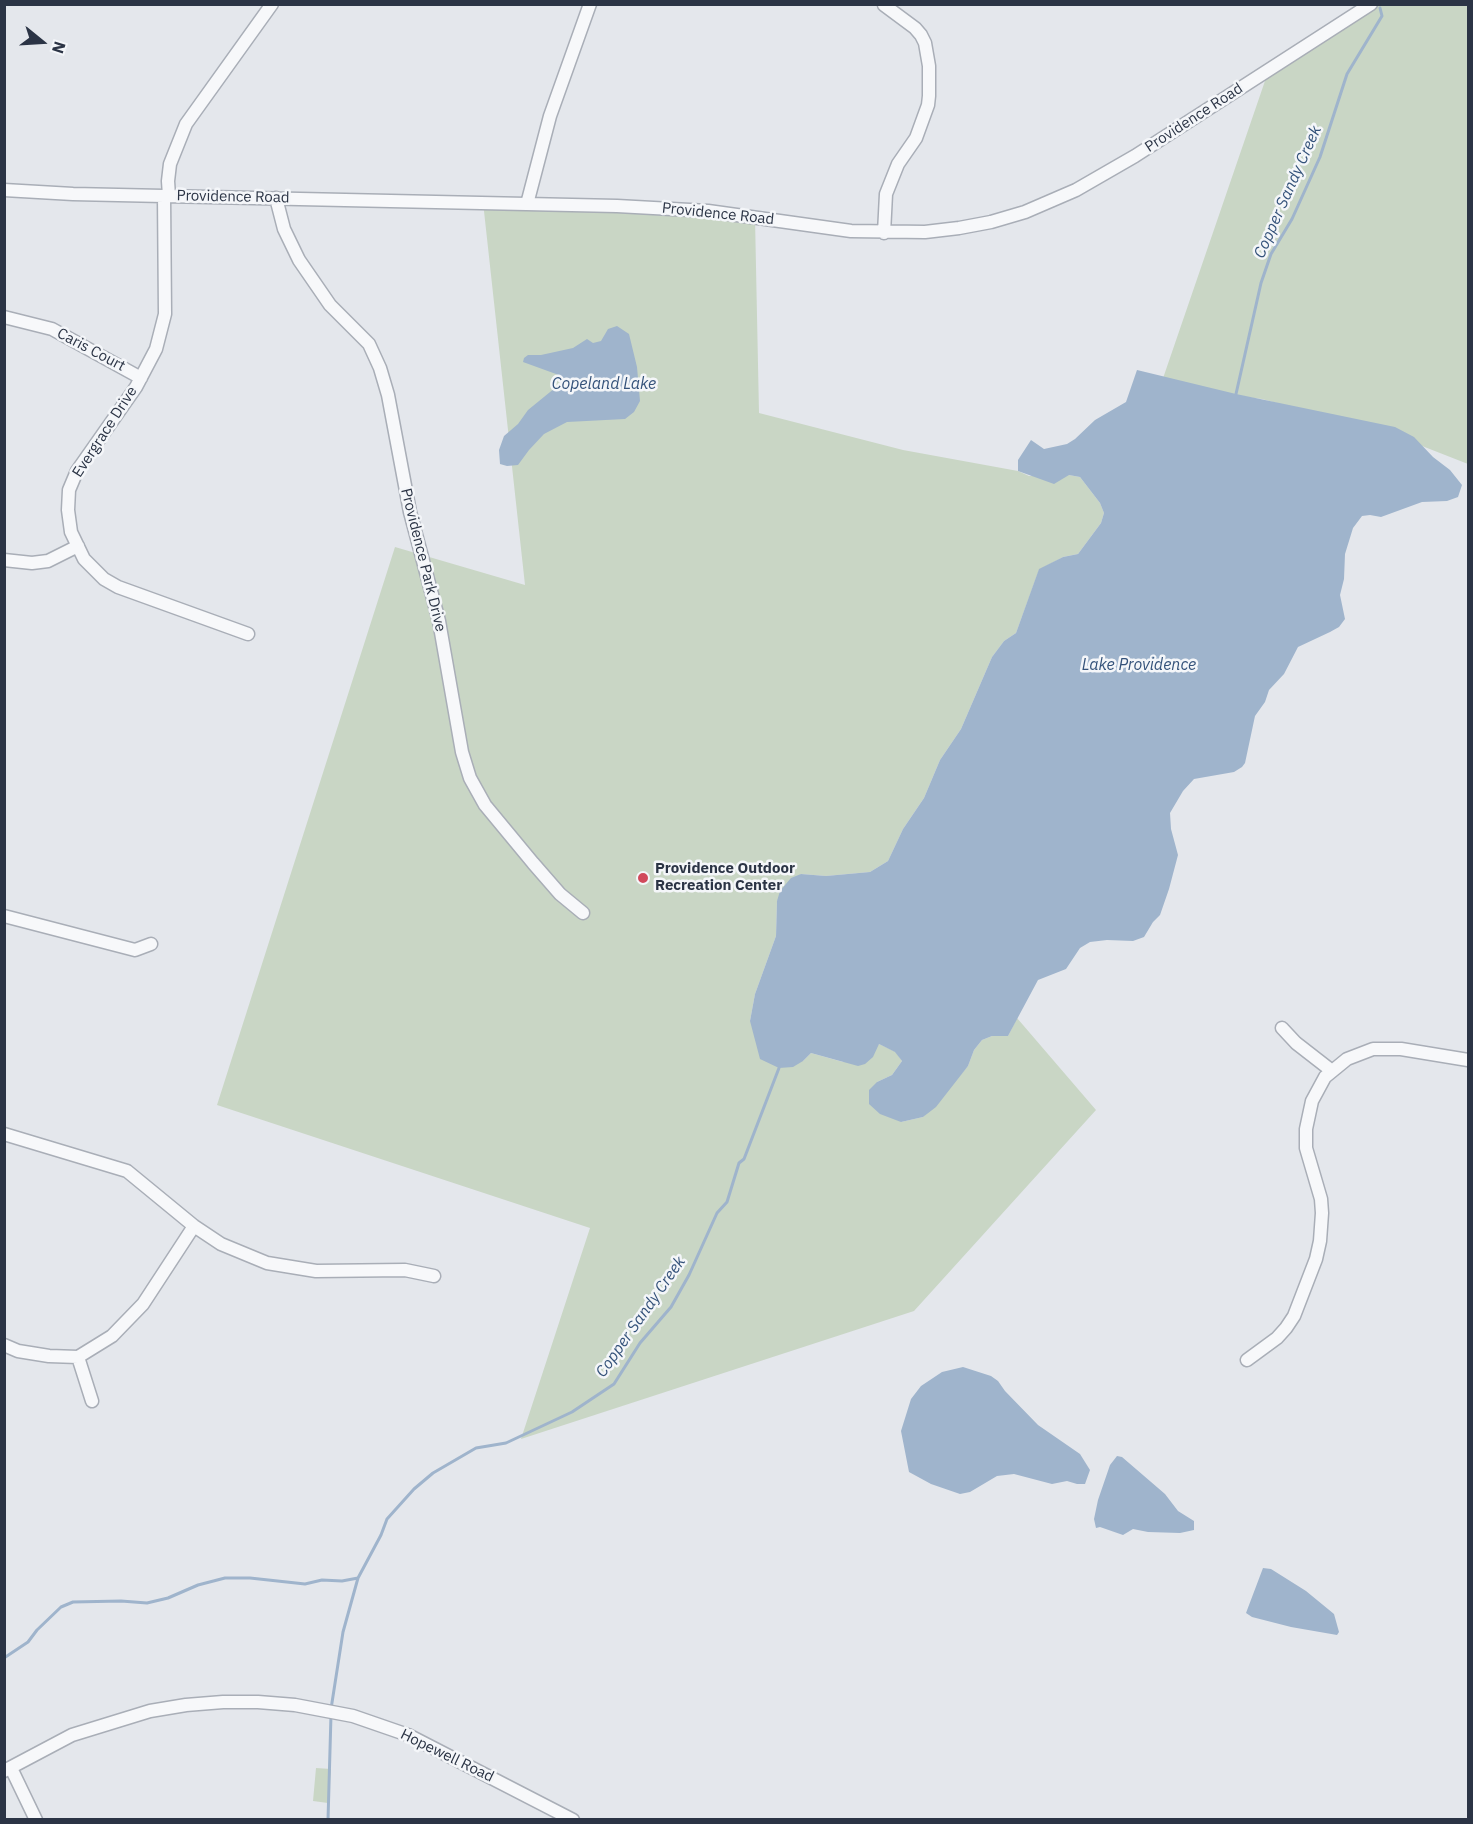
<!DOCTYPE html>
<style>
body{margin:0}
#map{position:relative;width:1473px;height:1824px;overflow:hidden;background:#e4e7ec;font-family:"IBM Plex Sans",sans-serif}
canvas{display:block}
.frame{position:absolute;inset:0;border:6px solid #2b3445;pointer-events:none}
.north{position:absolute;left:12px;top:12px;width:60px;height:60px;-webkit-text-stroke:4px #f4f6f9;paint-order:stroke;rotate:108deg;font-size:16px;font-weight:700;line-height:24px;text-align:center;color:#2b3445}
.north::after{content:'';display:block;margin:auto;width:21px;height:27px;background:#2b3445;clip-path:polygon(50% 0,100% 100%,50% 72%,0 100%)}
</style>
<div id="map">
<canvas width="1473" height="1824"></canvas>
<div class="frame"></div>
<div class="north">N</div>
</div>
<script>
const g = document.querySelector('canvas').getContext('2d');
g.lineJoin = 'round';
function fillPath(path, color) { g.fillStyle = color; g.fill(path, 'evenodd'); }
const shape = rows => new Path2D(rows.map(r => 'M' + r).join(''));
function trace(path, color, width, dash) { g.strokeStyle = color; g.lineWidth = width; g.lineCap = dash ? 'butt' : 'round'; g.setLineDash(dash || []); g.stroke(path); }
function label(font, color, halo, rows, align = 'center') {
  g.font = font + ' "IBM Plex Sans",sans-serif'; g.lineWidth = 5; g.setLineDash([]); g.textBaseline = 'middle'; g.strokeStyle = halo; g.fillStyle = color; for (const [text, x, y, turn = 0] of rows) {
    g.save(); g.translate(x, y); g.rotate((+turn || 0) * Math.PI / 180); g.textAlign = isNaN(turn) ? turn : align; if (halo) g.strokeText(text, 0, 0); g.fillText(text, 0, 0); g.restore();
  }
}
fillPath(shape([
 [1373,5,1468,5,1468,464,1394,435,1262,399,1160,387,1266,78],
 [483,202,755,218,759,413,903,450,1018,471,1029,476,1069,475,1080,477,1100,503,1104,513,1101,523,1078,554,1063,557,1039,570,1016,633,1004,641,992,657,961,729,940,760,924,798,903,829,888,861,870,872,826,876,801,874,777,901,776,936,755,994,750,1021,803,1061,811,1053,843,1062,879,1044,896,1052,902,1061,892,1075,877,1082,901,1122,923,1117,968,1066,974,1050,982,1040,992,1036,1008,1036,1017,1018,1096,1110,914,1311,521,1439,590,1228,217,1105,395,547,525,585],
 [316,1768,331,1769,328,1803,313,1801]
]), '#c9d6c5');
fillPath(shape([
 [617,326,629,334,637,367,640,401,634,412,625,419,567,422,544,434,529,450,518,465,507,466,500,464,499,450,504,436,518,424,528,410,555,388,563,387,569,382,556,374,523,362,524,358,528,355,541,355,573,348,587,339,593,343,601,341,608,329],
 [1137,370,1236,394,1395,427,1414,437,1433,457,1450,470,1462,485,1458,497,1447,501,1422,502,1381,517,1370,515,1362,516,1353,528,1345,554,1344,579,1340,595,1345,619,1339,627,1330,632,1298,647,1284,674,1269,690,1265,702,1255,716,1245,763,1242,767,1234,772,1194,779,1183,791,1170,813,1171,829,1178,855,1169,889,1160,915,1153,922,1144,937,1133,941,1107,940,1090,942,1080,948,1066,969,1038,980,1008,1036,992,1036,982,1040,974,1050,968,1066,936,1107,923,1117,901,1122,880,1114,869,1104,869,1090,877,1082,892,1075,902,1061,895,1052,879,1044,873,1057,865,1064,858,1066,811,1053,803,1061,793,1067,779,1068,760,1059,750,1021,755,994,776,936,777,901,780,891,791,878,801,874,826,876,870,872,888,861,903,829,924,798,940,760,961,729,992,657,1004,641,1016,633,1039,569,1063,557,1078,554,1101,523,1104,513,1100,503,1080,477,1069,475,1054,484,1018,471,1018,460,1031,440,1044,449,1067,444,1075,439,1095,420,1126,402],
 [963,1367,991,1376,998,1381,1005,1391,1038,1425,1080,1454,1090,1470,1085,1484,1077,1484,1067,1481,1052,1484,1014,1474,997,1476,970,1492,960,1494,931,1484,909,1472,901,1431,911,1399,921,1386,942,1372],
 [1117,1456,1122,1457,1165,1494,1178,1511,1194,1521,1194,1530,1180,1533,1148,1532,1133,1529,1123,1535,1100,1527,1096,1528,1094,1519,1098,1500,1110,1465],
 [1263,1568,1271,1569,1306,1591,1334,1614,1339,1632,1337,1635,1291,1627,1252,1617,1246,1613]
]), '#9fb4cc');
trace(shape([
 [1236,394,1261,283,1271,254,1292,219,1320,157,1347,74,1382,16,1380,8],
 [4,1658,28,1642,37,1630,61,1607,73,1602,121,1601,147,1603,168,1598,198,1585,225,1578,250,1578,305,1584,322,1580,342,1581,358,1578],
 [331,1709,343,1632,358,1578,381,1535,387,1519,414,1489,433,1473,476,1448,506,1443,572,1412,614,1384,640,1343,671,1307,689,1275,717,1213,727,1202,739,1163,744,1159,779,1068],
 [328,1820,331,1715]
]), '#9fb4cc', 3);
const minor = shape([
 [4,190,73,194,617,206,708,211,851,231,925,232,959,228,991,222,1025,212,1076,190,1135,156,1371,4],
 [164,196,165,314,156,349,136,387,77,471,69,490,68,510,71,532,84,559,104,579,118,587,248,634],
 [169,196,168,181,170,164,186,124,272,4],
 [276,198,284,229,299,260,330,305,369,344,380,368,388,395,410,512,439,621,462,752,470,778,485,805,533,863,560,894,583,913],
 [527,204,550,116,590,4],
 [884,233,886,194,898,164,916,138,928,105,929,96,929,66,925,43,921,35,915,28,884,5],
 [4,317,52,329,141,378],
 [4,560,32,563,48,561,78,546],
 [4,916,135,950,151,944],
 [1282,1028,1296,1043,1332,1071],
 [4,1134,127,1171,194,1226,221,1244,267,1263,316,1271,405,1270,434,1276],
 [4,1345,18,1351,49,1356,78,1357,112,1336,143,1304,194,1226],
 [78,1357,92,1401],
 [1247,1360,1277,1338,1286,1328,1294,1316,1316,1259,1320,1241,1322,1213,1321,1199,1306,1148,1306,1129,1312,1101,1325,1077,1347,1059,1373,1049,1401,1049,1468,1060],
 [11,1768,36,1820],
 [4,1771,72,1735,150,1711,186,1705,223,1702,258,1702,295,1705,353,1716,408,1735,573,1820]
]);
trace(minor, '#a9aeb7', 15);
trace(minor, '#f7f8fa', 12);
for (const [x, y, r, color] of [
 [643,878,6,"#d1495b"]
]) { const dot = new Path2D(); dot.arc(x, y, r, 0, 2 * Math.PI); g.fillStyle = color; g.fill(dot); trace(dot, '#f4f6f9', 2); }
label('15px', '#2b3445', '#f4f6f9', [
 ["Providence Road",1194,118,-33],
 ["Providence Road",233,197,1],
 ["Providence Road",718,214,6],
 ["Caris Court",91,350,28],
 ["Evergrace Drive",105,432,-57],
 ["Providence Park Drive",423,560,76],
 ["Hopewell Road",447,1756,26]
]);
label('bold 15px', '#2b3445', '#f4f6f9', [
 ["Providence Outdoor",655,869],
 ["Recreation Center",655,886]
], 'left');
label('italic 16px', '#34527a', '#f4f6f9', [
 ["Copper Sandy Creek",1288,192,-66],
 ["Copeland Lake",604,384],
 ["Lake Providence",1139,665],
 ["Copper Sandy Creek",641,1317,-55]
]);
</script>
